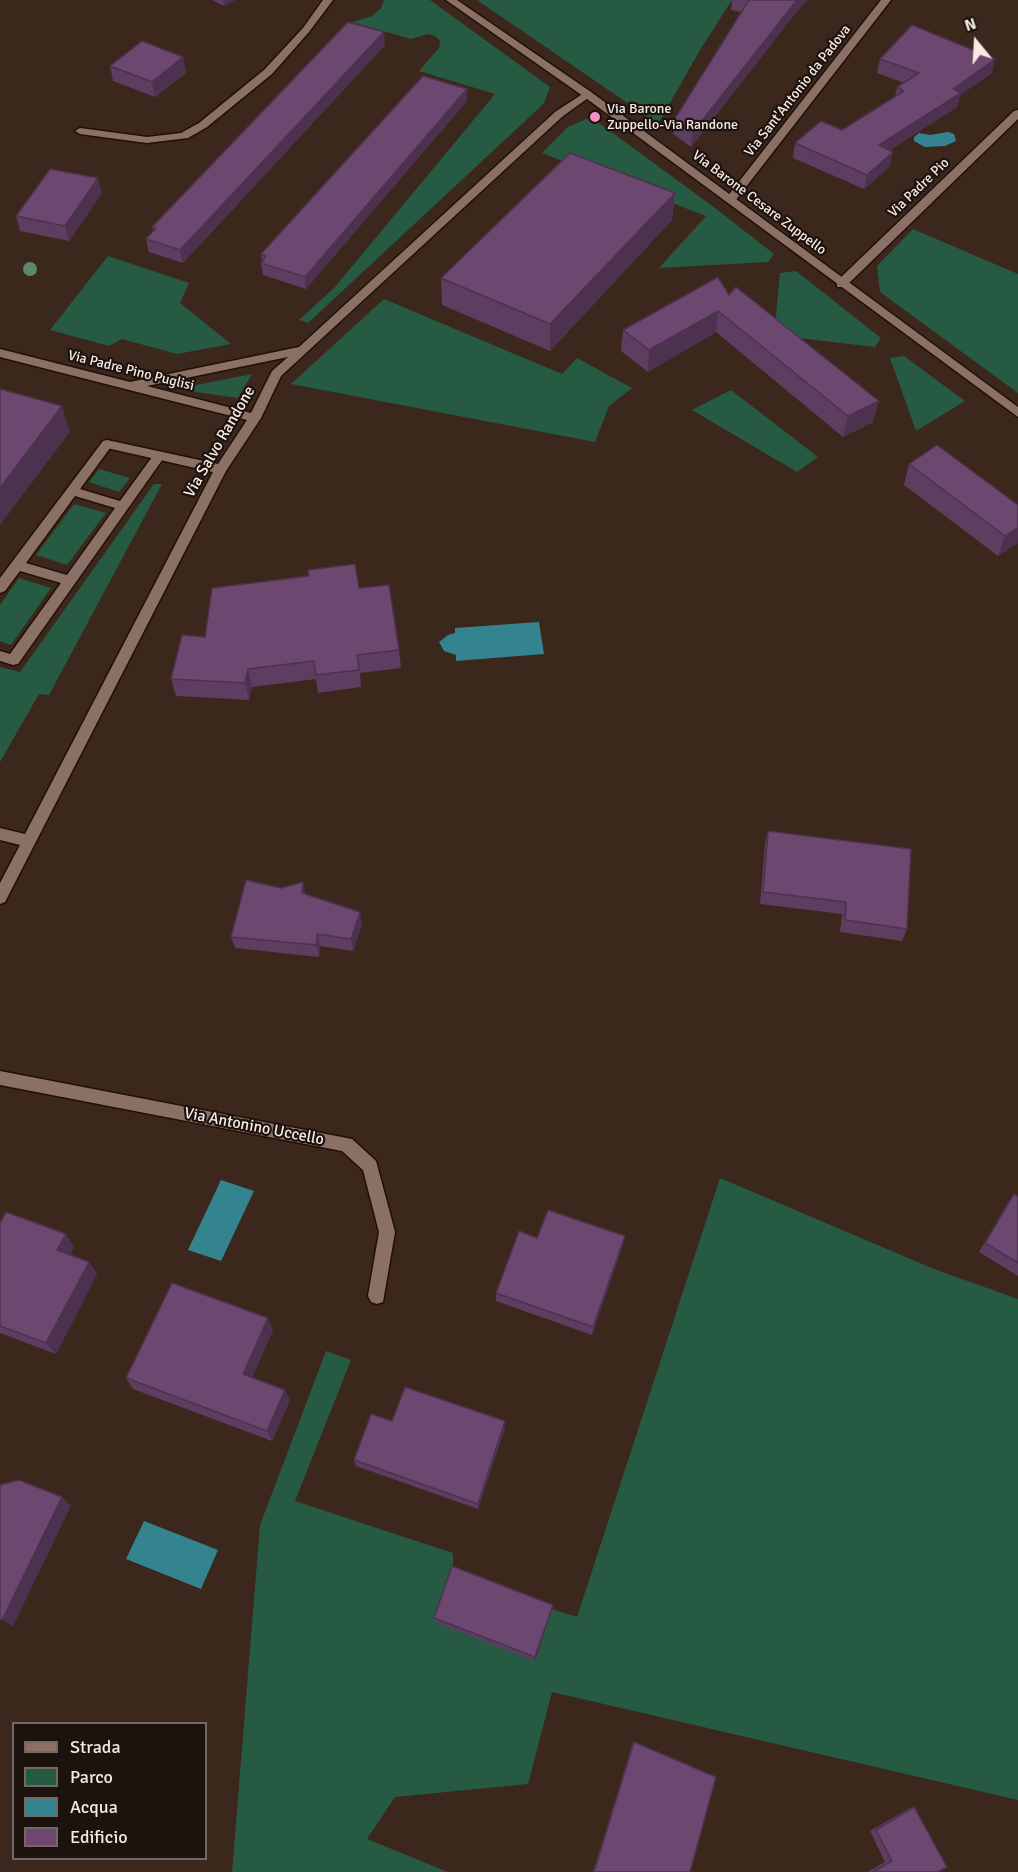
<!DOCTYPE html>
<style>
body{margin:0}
#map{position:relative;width:1018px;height:1872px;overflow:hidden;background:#3c271c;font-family:Signika,sans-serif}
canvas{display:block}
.legend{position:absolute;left:12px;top:1722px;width:195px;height:138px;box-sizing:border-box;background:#1c120e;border:2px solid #746863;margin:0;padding:8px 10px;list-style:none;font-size:18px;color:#f8e9e2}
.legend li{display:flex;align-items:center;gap:12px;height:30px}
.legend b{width:30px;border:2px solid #746863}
.north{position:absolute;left:946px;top:12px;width:60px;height:60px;-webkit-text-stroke:4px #1c120e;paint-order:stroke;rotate:342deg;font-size:16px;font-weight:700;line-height:24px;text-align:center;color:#f8e9e2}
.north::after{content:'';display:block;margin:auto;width:21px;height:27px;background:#f8e9e2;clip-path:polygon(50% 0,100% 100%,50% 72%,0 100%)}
</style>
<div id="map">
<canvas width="1018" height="1872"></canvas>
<ul class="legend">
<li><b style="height:8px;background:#8b7165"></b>Strada</li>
<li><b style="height:16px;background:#265a42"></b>Parco</li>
<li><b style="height:16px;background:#34848f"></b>Acqua</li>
<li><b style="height:16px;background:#6c4770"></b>Edificio</li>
</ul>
<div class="north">N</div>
</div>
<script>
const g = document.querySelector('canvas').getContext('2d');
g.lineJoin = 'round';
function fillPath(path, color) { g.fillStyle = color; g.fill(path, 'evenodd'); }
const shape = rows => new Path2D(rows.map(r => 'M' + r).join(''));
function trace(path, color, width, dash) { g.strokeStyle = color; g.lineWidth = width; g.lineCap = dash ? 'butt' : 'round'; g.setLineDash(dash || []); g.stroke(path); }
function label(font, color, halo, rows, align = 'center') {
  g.font = font + ' Signika,sans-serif'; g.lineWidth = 4.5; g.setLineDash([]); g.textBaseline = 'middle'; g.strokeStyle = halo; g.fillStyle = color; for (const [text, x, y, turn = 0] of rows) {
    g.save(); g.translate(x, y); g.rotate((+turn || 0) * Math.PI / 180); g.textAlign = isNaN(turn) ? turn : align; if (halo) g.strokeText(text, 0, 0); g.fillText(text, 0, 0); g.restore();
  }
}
fillPath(shape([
 [384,0,430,0,550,87,544,103,538,109,308,323,299,320,335,287,495,94,419,71,439,48,440,41,435,36,428,34,411,39,352,22,372,16,381,8],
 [477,0,732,0,700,50,658,124],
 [591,117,715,208,774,254,768,262,659,268,706,216,542,153,568,127],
 [913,229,1018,274,1018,393,880,292,877,266],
 [108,256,189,283,180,303,231,344,177,354,122,339,109,346,50,330],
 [796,271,881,338,875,347,781,336,791,330,775,325,780,273],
 [384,299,562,374,577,358,632,388,609,406,595,442,291,384],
 [904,356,965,401,916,431,890,358],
 [252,374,238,398,189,391,191,386],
 [731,390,818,457,797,472,692,410],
 [99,469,130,478,119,492,89,482],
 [154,484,162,484,49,695,39,694,0,762,0,667,20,672],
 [74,504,106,513,67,565,36,555],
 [19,578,51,588,11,645,0,641,0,605],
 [720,1178,934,1269,1018,1299,1018,1800,552,1692,528,1784,395,1797,367,1839,448,1872,232,1872,260,1525,326,1351,351,1360,295,1501,453,1553,453,1571,535,1661,552,1609,577,1617]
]), '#265a42');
fillPath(shape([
 [948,132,954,134,956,141,945,146,925,147,914,141,914,137,919,133,930,135],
 [539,622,544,654,456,661,456,655,444,651,439,642,448,635,455,633,455,628],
 [221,1180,254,1191,221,1261,188,1250],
 [144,1521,218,1550,201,1589,126,1559]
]), '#34848f');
const lane = shape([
 [107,440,113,444,80,489,120,501,155,453,159,452,165,456,18,664,13,665,0,661,0,651,10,654,61,583,20,571,5,591,0,593,0,578,103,441,107,440],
 [75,496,115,508,67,575,26,563,75,496]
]);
const street = shape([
 [323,0,333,0,309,32,272,74,207,127,188,138,147,143,80,134,75,131,80,128,147,137,181,133,199,123,264,70,303,28,323,0],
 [881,0,891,0,735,201,727,201,727,197,881,0],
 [587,91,591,92,591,96,563,116,281,376,261,418,226,471,5,902,0,904,0,883,20,845,0,840,0,828,25,834,213,472,107,448,101,444,107,440,218,464,247,420,0,357,0,349,130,382,299,347,555,112,587,91],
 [288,357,272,371,251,413,147,386,288,357],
 [1018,110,1018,119,845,287,837,287,837,281,1014,111,1018,110],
 [0,1071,352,1139,376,1161,395,1232,383,1302,377,1304,371,1302,368,1296,379,1232,363,1170,342,1151,0,1085,0,1071]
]);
const secondary = shape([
 [446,0,457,0,591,92,1018,407,1018,417,583,96,446,0]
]);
trace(lane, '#220f05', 3);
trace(street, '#220f05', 3);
trace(secondary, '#220f05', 3);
fillPath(lane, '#8b7165');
fillPath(street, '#8b7165');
fillPath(secondary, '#8b7165');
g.fillStyle = '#5e8669';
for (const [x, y] of [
 [30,269]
]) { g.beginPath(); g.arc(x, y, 7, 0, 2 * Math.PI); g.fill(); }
fillPath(shape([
 [212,0,235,0,224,6],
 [732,0,808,0,802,5,691,147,673,134,674,120,741,12,731,10],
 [385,45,183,263,149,252,146,239,153,231,152,227],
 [183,57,186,73,155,97,113,81,110,66],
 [880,59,992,73,960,95,957,107,890,150,890,166,864,189,793,158,795,143,842,130,895,97,897,87,904,83,877,73],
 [467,101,306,289,263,275,261,263,262,262,261,254],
 [102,193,69,241,20,231,16,216],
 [675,193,672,220,550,351,442,305,441,278],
 [729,295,873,422,843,437,716,332,648,372,621,351,623,330],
 [909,464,1018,505,1018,543,998,556,904,485],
 [359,588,399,650,401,668,360,673,361,687,318,693,316,679,252,687,249,700,176,696,171,679,205,637],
 [768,831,907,929,902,941,840,932,842,914,760,904,765,844],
 [303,882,305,894,362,924,353,951,320,946,319,957,235,948,231,937,281,888],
 [1014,1194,1018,1197,1018,1276,979,1252,1007,1204],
 [0,1223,74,1247,70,1255,89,1262,97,1274,56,1354,0,1333],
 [623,1245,592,1335,496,1301,496,1293],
 [273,1330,252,1377,290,1400,272,1441,133,1389,126,1378],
 [392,1421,505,1428,478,1509,356,1466,354,1460],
 [552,1609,535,1661,435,1622,434,1618],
 [634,1742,690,1872,593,1872,632,1745],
 [914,1807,938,1872,867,1872,885,1862,870,1831,908,1809]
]), '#5d3d60');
fillPath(shape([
 [223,0,235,0,224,6],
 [797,0,808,0,802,5,691,147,693,132],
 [384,32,385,45,183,263,180,250],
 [183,57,186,73,155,97,152,82],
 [995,59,992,73,960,95,957,107,876,159,879,145,953,89],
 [467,89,467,101,306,289,305,277],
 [893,152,890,166,864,189,867,175],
 [98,178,102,193,69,241,65,226],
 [675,193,672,220,550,351,550,324],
 [718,311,716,332,648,372,649,350],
 [879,401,873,422,843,437,848,416],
 [62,406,70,432,0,525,0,488],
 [1018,528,1018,543,998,556,1005,536],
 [248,669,252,687,249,700,245,683],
 [303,882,305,894,302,893],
 [360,912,362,924,353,951,351,939],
 [317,934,320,946,319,957,317,945],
 [66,1234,74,1247,66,1262,57,1250],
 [625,1236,623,1245,592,1335,593,1327],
 [89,1262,97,1274,56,1354,46,1343],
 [268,1318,273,1330,249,1385,243,1374],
 [285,1390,290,1400,272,1441,267,1431],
 [505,1421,505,1428,478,1509,478,1504],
 [62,1497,71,1506,13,1626,2,1620],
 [553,1605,552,1609,535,1661,535,1657]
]), '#4c324e');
const building = shape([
 [749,0,797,0,693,132,674,120,749,0],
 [348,22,384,32,180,250,146,239,156,228,152,227,348,22],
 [912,25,995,59,953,89,961,93,879,145,893,152,867,175,795,143,821,121,842,130,904,91,897,87,919,73,880,59,912,25],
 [142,41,183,57,152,82,110,66,142,41],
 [423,76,467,89,305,277,261,263,266,256,261,254,423,76],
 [570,153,675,193,550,324,441,278,570,153],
 [50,169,98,178,65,226,16,216,50,169],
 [718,277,729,295,736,287,879,401,848,416,718,311,649,350,623,330,718,277],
 [0,389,62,406,0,488,0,389],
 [937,445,1018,505,1018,528,1005,536,909,464,937,445],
 [355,564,359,588,389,585,399,650,357,655,359,670,316,675,314,661,248,669,245,683,171,679,182,635,205,637,212,588,309,576,308,570,355,564],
 [768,831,911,849,907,929,845,920,846,902,763,892,768,831],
 [246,880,281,888,303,882,302,893,360,912,351,939,317,934,317,945,231,937,246,880],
 [1014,1194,1018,1197,1018,1263,985,1243,1014,1194],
 [548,1210,625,1236,593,1327,496,1293,519,1231,537,1238,548,1210],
 [6,1212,66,1234,57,1250,89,1262,46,1343,0,1326,0,1223,6,1212],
 [172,1283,268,1318,243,1374,285,1390,267,1431,126,1378,172,1283],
 [405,1387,505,1421,478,1504,354,1460,371,1414,392,1421,405,1387],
 [19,1480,62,1497,2,1620,0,1619,0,1485,19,1480],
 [452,1566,553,1605,535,1657,434,1618,452,1566],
 [634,1742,716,1777,690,1872,594,1872,634,1742],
 [914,1807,947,1867,938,1872,873,1872,892,1861,876,1830,914,1807]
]);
fillPath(building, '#6c4770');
trace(building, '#4c324e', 1.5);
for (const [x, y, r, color] of [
 [595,117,6,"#f98fc9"]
]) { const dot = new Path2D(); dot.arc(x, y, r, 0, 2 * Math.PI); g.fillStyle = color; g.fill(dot); trace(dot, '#1c120e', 2); }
label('14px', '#f8e9e2', '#1c120e', [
 ["Via Sant'Antonio da Padova",798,91,-52],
 ["Via Padre Pio",919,188,-44],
 ["Via Barone Cesare Zuppello",759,203,37],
 ["Via Padre Pino Puglisi",131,371,14]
]);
label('14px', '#f8e9e2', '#1c120e', [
 ["Via Barone",607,109],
 ["Zuppello-Via Randone",607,125]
], 'left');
label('16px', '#f8e9e2', '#1c120e', [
 ["Via Salvo Randone",220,442,-60],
 ["Via Antonino Uccello",254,1127,11]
]);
</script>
